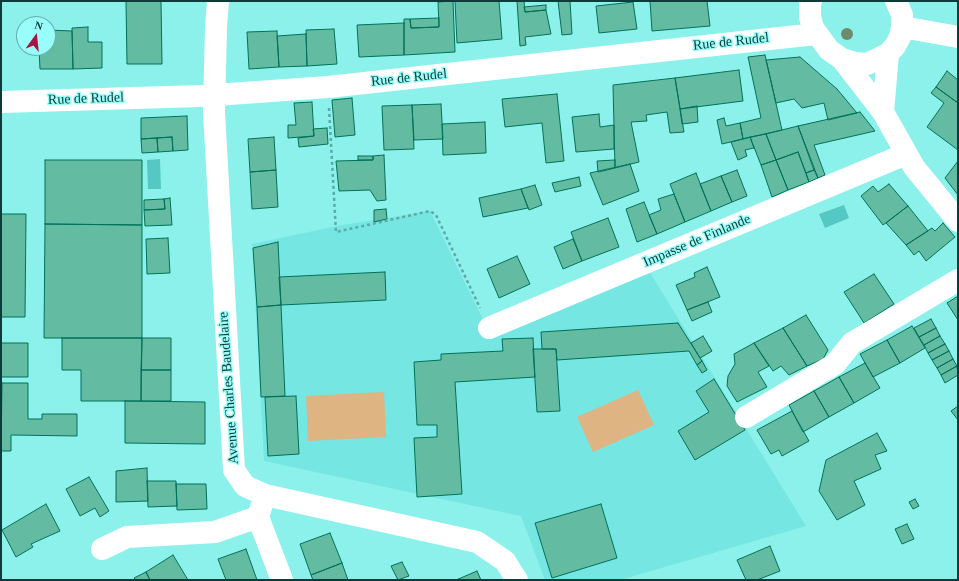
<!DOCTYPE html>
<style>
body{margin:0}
#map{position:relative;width:959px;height:581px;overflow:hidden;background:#8cf1eb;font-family:Georgia,serif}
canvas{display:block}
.frame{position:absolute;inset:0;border:2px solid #0d3b39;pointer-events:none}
.north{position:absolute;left:16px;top:16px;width:40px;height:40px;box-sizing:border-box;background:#99fef9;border:1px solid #61b0ac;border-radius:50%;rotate:15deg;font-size:11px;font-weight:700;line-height:16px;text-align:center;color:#0d3b39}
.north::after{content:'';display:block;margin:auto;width:14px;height:18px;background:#a91443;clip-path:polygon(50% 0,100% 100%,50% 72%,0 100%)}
</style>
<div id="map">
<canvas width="959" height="581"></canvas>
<div class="frame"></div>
<div class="north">N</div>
</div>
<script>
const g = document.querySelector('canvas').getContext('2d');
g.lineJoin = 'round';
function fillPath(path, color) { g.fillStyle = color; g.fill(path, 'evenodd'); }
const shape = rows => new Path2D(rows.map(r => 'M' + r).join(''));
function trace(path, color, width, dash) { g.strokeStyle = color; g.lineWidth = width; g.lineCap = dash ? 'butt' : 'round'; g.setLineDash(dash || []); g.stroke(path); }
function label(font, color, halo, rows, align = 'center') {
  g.font = font + ' Georgia,serif'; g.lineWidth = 3; g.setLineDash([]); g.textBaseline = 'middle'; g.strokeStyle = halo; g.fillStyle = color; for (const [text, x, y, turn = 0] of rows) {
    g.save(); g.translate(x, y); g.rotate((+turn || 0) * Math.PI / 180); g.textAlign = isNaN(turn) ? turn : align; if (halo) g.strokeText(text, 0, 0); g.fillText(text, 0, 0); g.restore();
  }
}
fillPath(shape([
 [430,211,491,336,649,271,806,526,620,580,545,580,521,516,264,461,252,244,337,226]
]), '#75e6e2');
fillPath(shape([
 [638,390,654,425,593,452,577,417],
 [384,392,386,437,308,441,306,396]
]), '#deb483');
fillPath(shape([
 [160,159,161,189,148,189,147,160],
 [844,205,849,218,825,228,819,214]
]), '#55c8c3');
const building = shape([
 [126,1,161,1,162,64,127,64,126,1],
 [453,1,455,52,404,55,404,19,410,19,411,28,439,27,438,2,453,1],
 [455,1,499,1,502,39,457,43,455,1],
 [517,1,524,1,525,12,546,10,551,34,525,37,526,45,520,46,517,1],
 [558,1,570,1,572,34,562,35,558,1],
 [650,1,707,1,710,26,652,31,650,1],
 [633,2,637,29,599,33,596,6,633,2],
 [546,5,546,10,525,12,524,7,546,5],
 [439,18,439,27,411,28,410,19,439,18],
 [404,23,404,55,359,57,357,25,404,23],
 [88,27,88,42,102,42,102,68,73,69,72,28,88,27],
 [334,29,337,64,307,66,306,30,334,29],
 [48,30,72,31,73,69,40,69,39,48,48,48,48,30],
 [277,31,279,67,249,69,247,32,277,31],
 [306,34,307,66,279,67,277,36,306,34],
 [765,55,782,130,743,139,740,123,761,118,748,57,765,55],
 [800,57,837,89,857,113,828,120,824,103,802,108,794,99,776,103,766,60,800,57],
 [739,70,743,101,680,109,675,78,739,70],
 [947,71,958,80,958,103,936,87,947,71],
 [675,78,684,132,670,133,667,112,646,115,647,121,631,122,639,162,615,168,613,85,675,78],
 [936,87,958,103,958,150,927,127,944,103,931,93,936,87],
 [557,94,564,161,546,163,542,123,505,127,502,99,557,94],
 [352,98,355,135,335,137,332,100,352,98],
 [312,102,314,136,288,138,288,125,296,125,294,103,312,102],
 [441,104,443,139,414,140,412,105,441,104],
 [412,105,414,149,384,150,382,106,412,105],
 [697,106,698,122,682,124,680,109,697,106],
 [860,112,875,131,814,145,825,175,818,178,798,126,860,112],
 [599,114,600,127,614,125,614,149,576,152,572,117,599,114],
 [187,116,188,150,173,151,172,137,141,139,141,118,187,116],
 [724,118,726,126,740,123,743,139,722,144,717,120,724,118],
 [485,122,486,153,443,155,442,124,485,122],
 [798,126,814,170,806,173,798,152,776,160,766,134,798,126],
 [327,128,328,144,299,147,298,138,314,136,313,129,327,128],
 [766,134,776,160,761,165,750,137,766,134],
 [172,137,173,151,158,152,157,138,172,137],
 [274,137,276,170,250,172,248,139,274,137],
 [750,137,754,148,745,150,747,156,738,160,731,142,750,137],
 [157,138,158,152,142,153,141,139,157,138],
 [798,152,809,182,788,190,776,160,798,152],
 [384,155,386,200,377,201,370,190,339,191,336,161,373,160,373,156,384,155],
 [358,156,373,156,373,160,358,160,358,156],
 [45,160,142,160,142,225,45,224,45,160],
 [615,160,615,168,598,172,597,161,615,160],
 [776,160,788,190,772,197,761,165,776,160],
 [958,161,958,195,945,178,958,161],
 [630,164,639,191,603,205,590,173,630,164],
 [276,170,278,207,252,209,250,172,276,170],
 [737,170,747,196,732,202,721,176,737,170],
 [814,170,818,178,809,182,806,173,814,170],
 [696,173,711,211,685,222,670,184,696,173],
 [721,176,732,202,711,211,700,184,721,176],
 [579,177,581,186,555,192,552,183,579,177],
 [889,184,908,206,883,225,861,196,873,186,878,192,889,184],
 [535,185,542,205,529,210,521,189,535,185],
 [521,189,528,208,483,217,479,198,521,189],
 [674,194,685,222,657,234,649,215,661,210,658,199,674,194],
 [170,198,172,225,145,226,144,210,165,209,164,199,170,198],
 [164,199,165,209,144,210,144,200,164,199],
 [644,202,657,234,637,242,626,209,644,202],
 [908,206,928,231,906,245,886,223,908,206],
 [386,209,387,219,374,222,374,210,386,209],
 [1,214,26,214,25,317,1,317,1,214],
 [608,218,619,247,582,261,571,232,608,218],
 [943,223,955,237,926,261,919,251,914,255,906,245,932,228,935,231,943,223],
 [45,224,142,225,142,338,44,338,45,224],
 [168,238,170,273,147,274,146,239,168,238],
 [573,239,582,261,563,269,554,247,573,239],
 [278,242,281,305,257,307,253,248,278,242],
 [517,256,530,284,499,298,487,269,517,256],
 [707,267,720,297,687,310,676,285,695,277,694,273,707,267],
 [385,272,386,300,281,305,279,277,385,272],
 [874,274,894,304,864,323,844,292,874,274],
 [958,296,958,320,947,303,958,296],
 [708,302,712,312,692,321,687,310,708,302],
 [281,305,285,396,261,397,257,307,281,305],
 [806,315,828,350,823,359,807,366,783,328,806,315],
 [931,319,936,328,919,337,914,328,931,319],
 [678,323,702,361,697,365,689,351,557,360,556,349,542,349,541,332,678,323],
 [912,326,925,348,900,363,887,340,912,326],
 [783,328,807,366,789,375,781,366,773,371,754,343,783,328],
 [936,328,940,336,924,345,919,337,936,328],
 [703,336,712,351,700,358,691,343,703,336],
 [940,336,945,344,928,353,924,345,940,336],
 [62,338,142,338,141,401,81,401,81,370,62,370,62,338],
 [142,338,171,338,171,370,141,370,142,338],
 [533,338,535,377,455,382,462,494,417,497,414,438,437,437,437,425,417,425,414,362,441,360,441,354,503,351,502,339,533,338],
 [887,340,900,363,873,377,860,354,887,340],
 [1,343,28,343,28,377,1,377,1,343],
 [754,343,769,366,758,372,767,387,737,402,727,386,728,376,735,364,734,354,754,343],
 [945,344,949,351,932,360,928,353,945,344],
 [533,349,556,349,560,411,537,412,533,349],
 [949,351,953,359,937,368,932,360,949,351],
 [953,359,957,366,941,375,937,368,953,359],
 [702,361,707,370,702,373,697,365,702,361],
 [865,363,880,388,854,403,839,377,865,363],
 [957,366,958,375,945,383,941,375,957,366],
 [141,370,171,370,171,401,141,401,141,370],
 [839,377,854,403,829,417,814,391,839,377],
 [714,379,745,430,695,460,678,431,709,412,696,391,714,379],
 [2,383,28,383,28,419,42,419,42,414,77,414,77,436,11,435,11,451,1,451,2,383],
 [814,391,829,417,803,432,789,405,814,391],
 [296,396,299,454,268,456,265,397,296,396],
 [125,401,205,402,205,444,125,443,125,401],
 [958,406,958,420,951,411,958,406],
 [792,411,809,441,782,456,779,450,771,454,757,430,792,411],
 [877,433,887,451,875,455,881,469,854,481,865,505,837,520,819,491,826,460,877,433],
 [147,468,148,501,116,502,116,471,147,468],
 [89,477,109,511,100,517,95,508,80,516,66,489,89,477],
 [147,481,176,481,177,506,148,507,147,481],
 [176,484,206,484,207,509,177,510,176,484],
 [915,499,919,506,913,509,909,502,915,499],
 [46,504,60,531,31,544,33,547,16,557,2,530,46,504],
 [601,504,617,558,552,578,535,523,601,504],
 [907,524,914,539,902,544,895,529,907,524],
 [330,533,342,563,311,575,300,544,330,533],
 [770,546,780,571,757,580,746,580,737,560,770,546],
 [246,549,257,580,226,580,218,559,246,549],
 [173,555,188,580,150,580,146,572,173,555],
 [402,562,409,576,398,580,391,566,402,562],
 [342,563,348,580,313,580,311,575,342,563],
 [477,571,481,580,456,580,477,571],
 [146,572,150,580,136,580,134,578,146,572]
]);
fillPath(building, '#63bca1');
trace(building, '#017159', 1);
trace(shape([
 [329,108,336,232,430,211,436,215,480,308]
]), '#5baaa6', 2.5, [3, 3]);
trace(shape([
 [218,1,216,27,214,112,234,470,245,486,265,495,477,542,505,561,517,580],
 [811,1,810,5,810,17,813,28,829,50,842,59,855,63,867,64,888,54,895,46,900,37,902,27,902,15,896,1],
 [902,27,958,37],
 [842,59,883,112,914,167,958,221],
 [1,102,201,96,328,87,816,34],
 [883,112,888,54],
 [489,328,906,154],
 [746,417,835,364,852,343,958,280],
 [258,517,282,580],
 [102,549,127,537,215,532,258,517,265,495]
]), '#fff', 22);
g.fillStyle = '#6f8a6a';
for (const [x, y] of [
 [847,34]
]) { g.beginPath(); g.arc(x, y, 6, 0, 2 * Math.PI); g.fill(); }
label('14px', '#0d3b39', '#99fef9', [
 ["Rue de Rudel",731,42,-6],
 ["Rue de Rudel",409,78,-6],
 ["Rue de Rudel",86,99,-2],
 ["Impasse de Finlande",697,241,-23],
 ["Avenue Charles Baudelaire",229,388,-94]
]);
</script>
